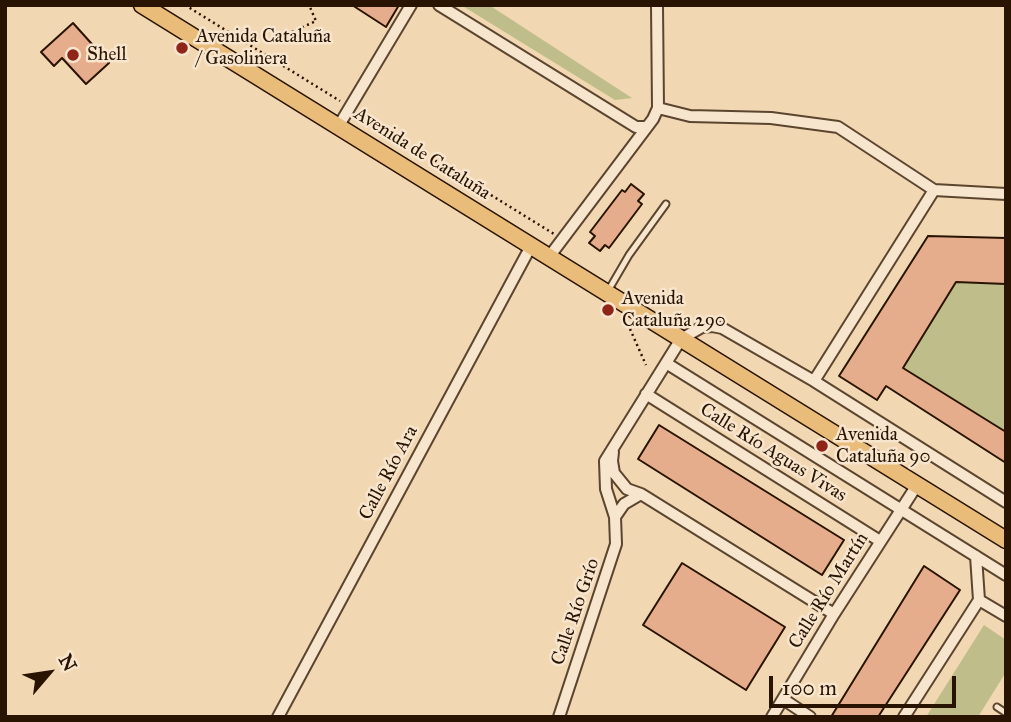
<!DOCTYPE html>
<meta charset="utf-8">
<style>
body{margin:0}
#map{position:relative;width:1011px;height:722px;overflow:hidden;background:#f2d7b3;font-family:"IM FELL Great Primer",serif}
canvas{display:block}
.frame{position:absolute;inset:0;border:7px solid #291401;pointer-events:none}
.north{position:absolute;left:14px;top:638px;width:70px;height:70px;-webkit-text-stroke:5px #f7e5ce;paint-order:stroke;rotate:61deg;font-size:19px;font-weight:700;line-height:28px;text-align:center;color:#291401}
.north::after{content:'';display:block;margin:auto;width:24px;height:32px;background:#291401;clip-path:polygon(50% 0,100% 100%,50% 72%,0 100%)}
.scale{position:absolute;left:769px;top:676px;width:187px;height:32px;box-sizing:border-box;border:4px solid #291401;border-top:0;padding-left:9px;font-size:21px;line-height:24px;white-space:nowrap;color:#291401;-webkit-text-stroke:5px #f7e5ce;paint-order:stroke}
</style>
<div id="map">
<canvas width="1011" height="722"></canvas>
<div class="frame"></div>
<div class="north">N</div>
<div class="scale">100 m</div>
</div>
<script>
const g = document.querySelector('canvas').getContext('2d');
g.lineJoin = 'round';
function fillPath(path, color) { g.fillStyle = color; g.fill(path, 'evenodd'); }
const shape = rows => new Path2D(rows.map(r => 'M' + r).join(''));
function trace(path, color, width, dash) { g.strokeStyle = color; g.lineWidth = width; g.lineCap = dash ? 'butt' : 'round'; g.setLineDash(dash || []); g.stroke(path); }
function label(font, color, halo, rows, align = 'center') {
  g.font = font + ' "IM FELL Great Primer",serif'; g.lineWidth = 5; g.setLineDash([]); g.textBaseline = 'middle'; g.strokeStyle = halo; g.fillStyle = color; for (const [text, x, y, turn = 0] of rows) {
    g.save(); g.translate(x, y); g.rotate((+turn || 0) * Math.PI / 180); g.textAlign = isNaN(turn) ? turn : align; if (halo) g.strokeText(text, 0, 0); g.fillText(text, 0, 0); g.restore();
  }
}
fillPath(shape([
 [461,5,489,5,632,98,615,100],
 [956,282,1006,284,1006,432,903,368],
 [984,625,1006,640,1006,672,978,717,926,717]
]), '#bfbd89');
const building = shape([
 [352,5,399,5,386,27,352,5],
 [73,23,109,63,86,84,62,58,54,66,41,52,73,23],
 [631,184,644,194,638,201,642,204,609,248,605,245,600,251,589,243,595,236,590,232,622,190,625,192,631,184],
 [928,236,1006,238,1006,284,956,282,903,368,1006,432,1006,463,886,386,877,400,839,376,928,236],
 [659,425,844,540,822,575,638,459,659,425],
 [682,563,785,627,746,690,643,625,682,563],
 [924,566,960,590,878,717,831,717,924,566]
]);
fillPath(building, '#e5ad8b');
trace(building, '#291401', 2);
const service = shape([
 [608,291,629,255,666,204],
 [997,707,1006,713]
]);
const minor = shape([
 [439,5,636,127,647,127],
 [658,108,690,116,771,118,838,127,934,190,1006,194],
 [338,127,411,5],
 [549,257,653,119,658,108,657,5],
 [666,363,1006,575],
 [814,381,934,190],
 [646,394,880,541],
 [613,452,612,461,614,473,627,489,641,494,834,614],
 [615,517,624,504,641,494],
 [979,600,1006,616],
 [783,699,810,717],
 [278,717,531,246],
 [559,717,616,544,615,517,606,489,605,461,681,339,702,327,712,326,722,328,814,381,1006,502],
 [772,717,834,614,917,485],
 [904,717,979,600,976,556]
]);
const primary = shape([
 [142,5,1006,540]
]);
trace(service, '#5b452e', 9);
trace(minor, '#5b452e', 14);
trace(primary, '#291401', 19);
trace(shape([
 [185,5,340,101],
 [272,41,316,21,309,5],
 [360,114,554,234],
 [630,329,646,365]
]), '#291401', 2.5, [2, 3.5]);
trace(service, '#f7e5ce', 5);
trace(minor, '#f7e5ce', 10);
trace(primary, '#e9bc7a', 16);
for (const [x, y, r, color] of [
 [182,48,7,"#8f2418"],
 [73,55,7,"#8f2418"],
 [608,310,7,"#8f2418"],
 [822,446,7,"#8f2418"]
]) { const dot = new Path2D(); dot.arc(x, y, r, 0, 2 * Math.PI); g.fillStyle = color; g.fill(dot); trace(dot, '#f7e5ce', 2.5); }
label('19px', '#291401', '#f7e5ce', [
 ["Avenida Cataluña",196,37],
 ["/ Gasolinera",196,59],
 ["Shell",87,55],
 ["Avenida",622,299],
 ["Cataluña 290",622,321],
 ["Avenida",836,435],
 ["Cataluña 90",836,457]
], 'left');
label('19px', '#291401', '#f7e5ce', [
 ["Avenida de Cataluña",422,154,32],
 ["Calle Río Aguas Vivas",773,453,32],
 ["Calle Río Ara",389,473,-62],
 ["Calle Río Martín",829,591,-58],
 ["Calle Río Grío",576,612,-71]
]);
</script>
